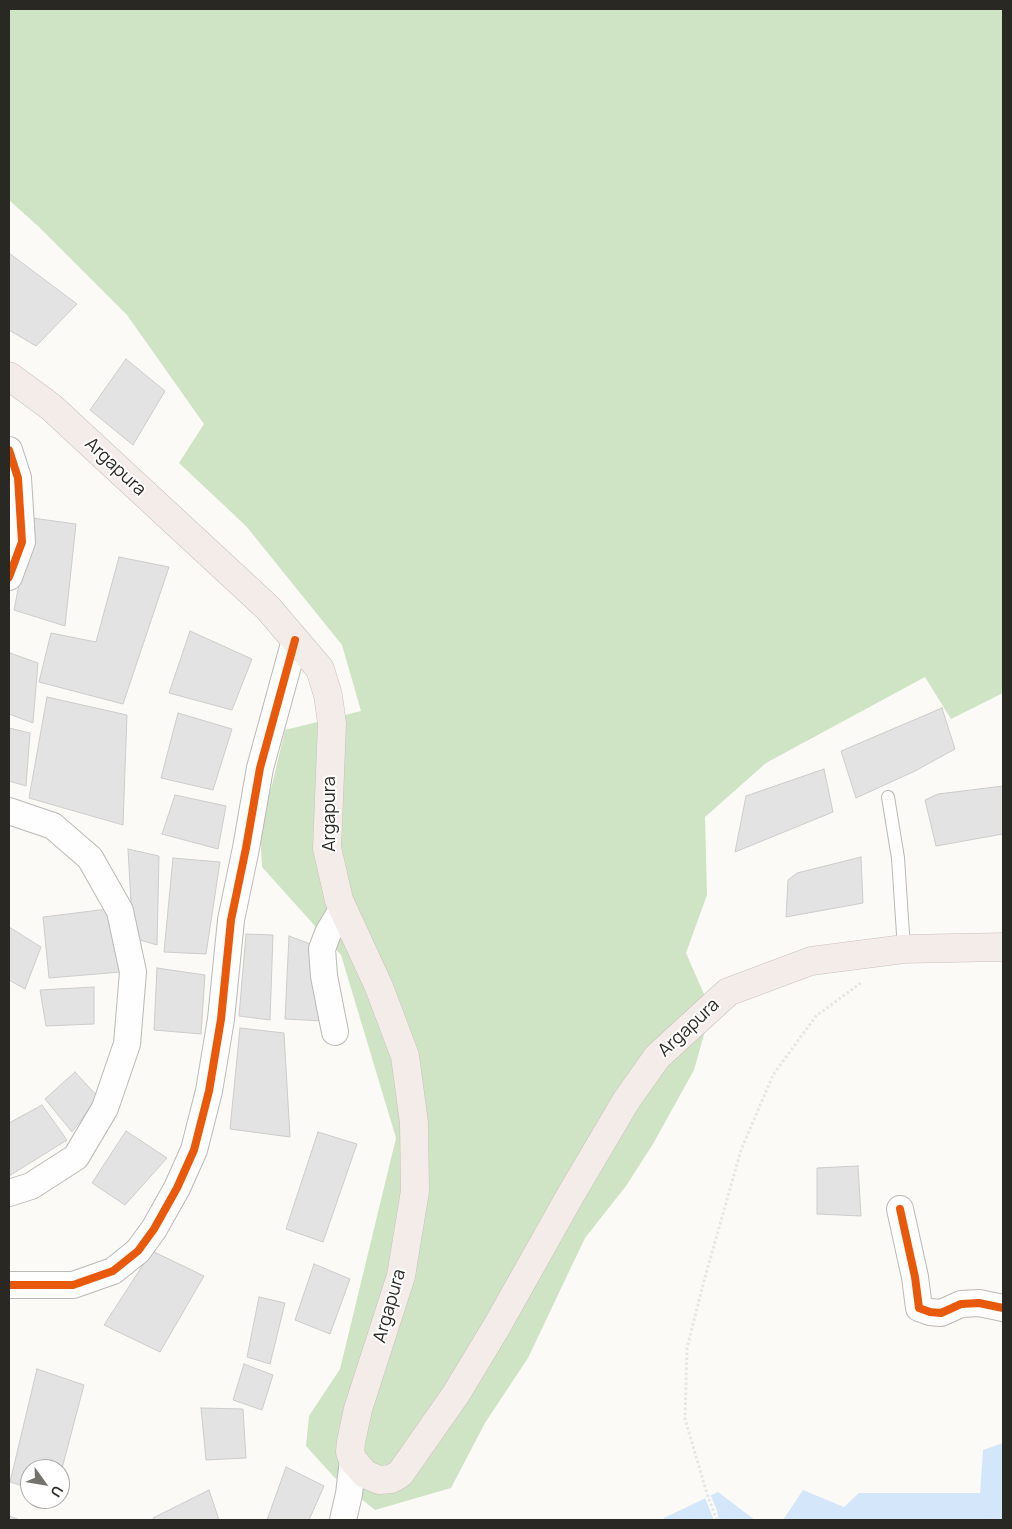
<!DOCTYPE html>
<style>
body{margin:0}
#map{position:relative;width:1012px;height:1529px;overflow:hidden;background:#fcfaf6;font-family:Manrope,sans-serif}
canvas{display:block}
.frame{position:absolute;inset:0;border:10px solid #2a2823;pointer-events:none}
.north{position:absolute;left:20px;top:1459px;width:50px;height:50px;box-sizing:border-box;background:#fff;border:1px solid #aaa9a7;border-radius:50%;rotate:122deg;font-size:14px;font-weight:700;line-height:20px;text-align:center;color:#2a2823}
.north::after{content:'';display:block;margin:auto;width:18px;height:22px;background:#74726d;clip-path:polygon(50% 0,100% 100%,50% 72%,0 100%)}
</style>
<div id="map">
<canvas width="1012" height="1529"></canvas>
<div class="frame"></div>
<div class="north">U</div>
</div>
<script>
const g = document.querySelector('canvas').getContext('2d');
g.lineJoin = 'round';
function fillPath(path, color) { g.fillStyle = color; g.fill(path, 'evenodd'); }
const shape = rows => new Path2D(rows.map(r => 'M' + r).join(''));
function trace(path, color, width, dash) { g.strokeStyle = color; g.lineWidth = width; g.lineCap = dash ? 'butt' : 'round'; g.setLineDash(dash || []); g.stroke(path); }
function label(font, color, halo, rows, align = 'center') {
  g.font = font + ' Manrope,sans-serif'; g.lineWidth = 4; g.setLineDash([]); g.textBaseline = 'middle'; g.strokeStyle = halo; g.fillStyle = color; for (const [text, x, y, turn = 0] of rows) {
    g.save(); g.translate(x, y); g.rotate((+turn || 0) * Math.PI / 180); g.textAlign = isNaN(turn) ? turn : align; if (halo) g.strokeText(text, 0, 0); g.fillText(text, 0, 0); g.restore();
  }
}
fillPath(shape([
 [9,9,1003,9,1003,693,951,719,925,677,766,763,705,817,707,895,686,953,711,1010,694,1070,653,1144,626,1186,585,1238,528,1358,485,1423,451,1488,375,1510,334,1477,306,1446,309,1416,340,1369,396,1138,341,955,262,867,260,827,272,785,285,730,361,711,342,645,246,526,179,463,204,424,127,315,39,227,9,200]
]), '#cfe4c4');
fillPath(shape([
 [1003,1443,1003,1520,783,1520,803,1490,844,1507,859,1493,980,1493,983,1450],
 [718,1492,755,1520,662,1520,664,1518]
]), '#d3e6fa');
fillPath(shape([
 [711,1496,716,1508,719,1520,714,1520,705,1498]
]), '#fcfaf6');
const building = shape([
 [9,253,77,304,36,346,9,330,9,253],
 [126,359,165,391,133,445,90,410,126,359],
 [32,518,76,524,65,626,14,610,32,518],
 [119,557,169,567,123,704,39,682,51,633,96,642,119,557],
 [190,631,252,659,232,710,169,693,190,631],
 [10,653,38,663,33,723,9,714,9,657,10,653],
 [47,697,127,715,123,825,29,798,47,697],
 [942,708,955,749,915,771,856,798,841,751,942,708],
 [178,713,232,729,213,790,161,778,178,713],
 [9,728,30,733,26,786,9,781,9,728],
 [824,769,833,812,735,852,746,796,824,769],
 [1003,786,1003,834,936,846,925,800,938,794,1003,786],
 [175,795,226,806,218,849,162,834,175,795],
 [128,849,159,856,157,945,133,938,128,849],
 [861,857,863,903,786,917,788,880,797,873,861,857],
 [173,858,220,862,206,954,164,952,173,858],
 [108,909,121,972,49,978,43,917,108,909],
 [9,927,41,947,25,989,9,980,9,927],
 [246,934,273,935,270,1020,239,1016,246,934],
 [289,936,310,944,323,1021,285,1019,289,936],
 [157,968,205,975,201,1034,154,1030,157,968],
 [94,987,94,1024,46,1026,40,990,94,987],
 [240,1028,284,1033,290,1137,230,1129,240,1028],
 [75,1072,98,1097,72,1132,45,1099,75,1072],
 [42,1105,67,1140,9,1176,9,1123,42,1105],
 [126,1131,167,1158,125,1205,92,1183,126,1131],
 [318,1132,357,1144,323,1242,286,1229,318,1132],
 [858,1166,861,1216,817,1214,817,1168,858,1166],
 [152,1251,204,1276,160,1352,104,1325,152,1251],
 [314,1264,350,1279,330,1334,295,1320,314,1264],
 [259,1297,285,1303,270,1364,247,1357,259,1297],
 [244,1364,273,1375,262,1410,233,1400,244,1364],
 [37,1369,84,1385,60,1476,60,1469,30,1469,30,1488,10,1482,37,1369],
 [201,1408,243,1409,246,1458,206,1460,201,1408],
 [286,1467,324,1486,309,1520,267,1520,286,1467],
 [209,1490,219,1520,154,1520,153,1518,209,1490],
 [9,1516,20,1520,9,1520,9,1516]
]);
fillPath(building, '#e4e3e4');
trace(building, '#cdcccc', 1);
const lane = shape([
 [888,797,898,858,904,949]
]);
const street = shape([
 [9,450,18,478,22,542,9,577],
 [9,811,53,826,90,858,120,911,133,972,127,1044,105,1108,76,1157,31,1186,9,1193],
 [335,1032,324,976,322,949,328,933,343,908],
 [900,1209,915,1277,919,1308,930,1312,941,1313,961,1304,979,1303,1003,1308],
 [9,1285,73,1285,113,1271,138,1251,154,1229,177,1188,194,1150,209,1091,221,1019,231,920,246,848,260,768,295,640],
 [343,1520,349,1494,353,1460]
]);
const highway = shape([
 [9,376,51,407,268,608,320,669,328,695,332,724,327,848,339,900,379,987,405,1056,414,1123,415,1191,401,1276,358,1409,351,1442,350,1452,353,1460,365,1474,379,1480,391,1479,400,1474,456,1394,497,1326,570,1196,626,1101,657,1057,728,992,811,961,904,949,1003,947]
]);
trace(lane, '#bbb9b5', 14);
trace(street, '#bbb9b5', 28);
trace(highway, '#c9c0bc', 29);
trace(shape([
 [717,1520,708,1497,685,1419,687,1348,704,1281,741,1150,773,1075,816,1016,862,982]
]), '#e7e6e4', 3, [2.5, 2.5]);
trace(lane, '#fffefe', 12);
trace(street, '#fffefe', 26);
trace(highway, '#f4ece9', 28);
trace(shape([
 [9,450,18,478,22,542,9,577],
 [900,1209,915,1277,919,1308,930,1312,941,1313,961,1304,979,1303,1003,1308],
 [9,1285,73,1285,113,1271,138,1251,154,1229,177,1188,194,1150,209,1091,221,1019,231,920,246,848,260,768,295,640]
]), '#e8590c', 8);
label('18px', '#2a2823', '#fff', [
 ["Argapura",115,467,43],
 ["Argapura",330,814,-90],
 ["Argapura",689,1028,-43],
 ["Argapura",390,1306,-74]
]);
</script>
